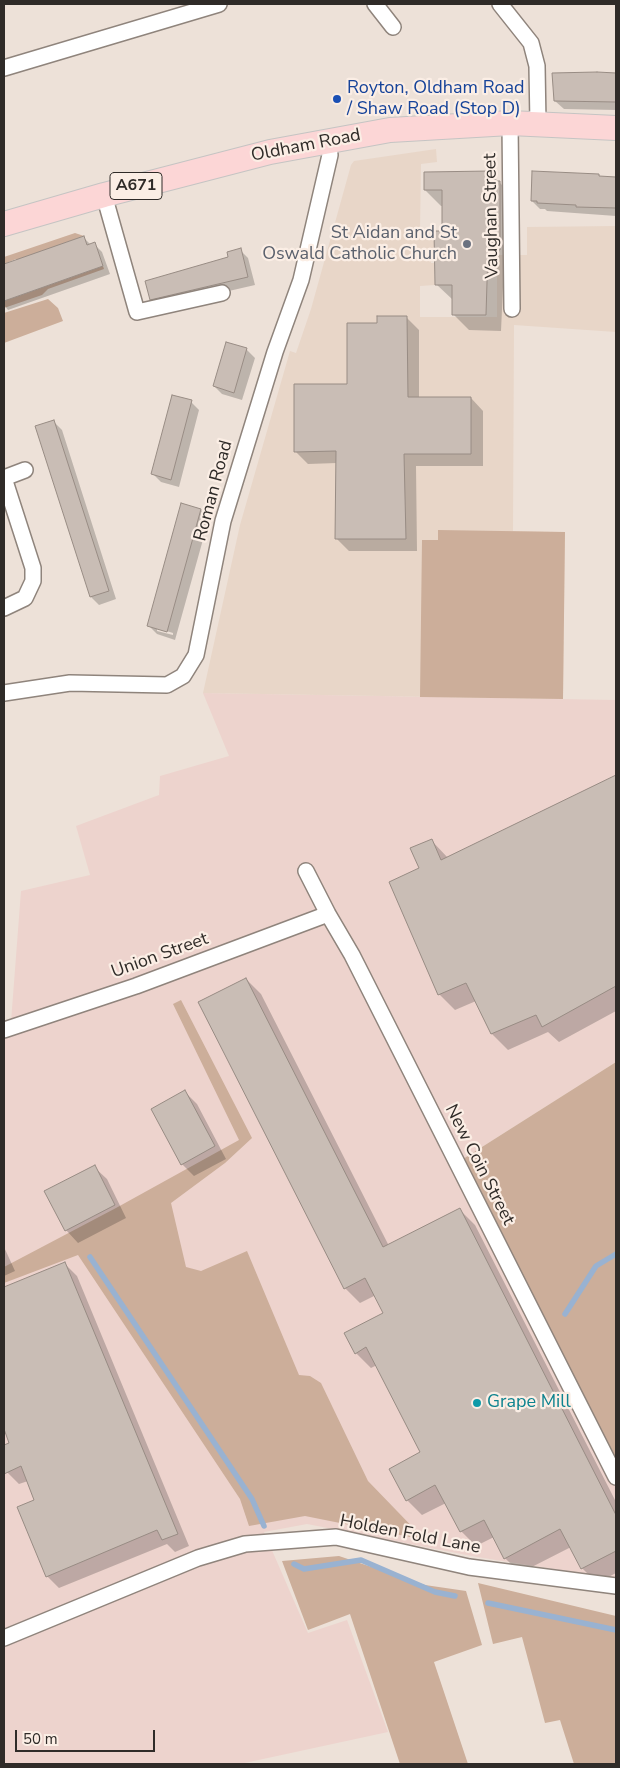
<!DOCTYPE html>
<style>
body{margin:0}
#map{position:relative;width:620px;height:1768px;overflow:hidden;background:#ede1d8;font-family:"Nunito Sans",sans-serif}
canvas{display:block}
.frame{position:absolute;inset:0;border:5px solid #2f2b28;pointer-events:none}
.scale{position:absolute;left:15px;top:1730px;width:140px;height:22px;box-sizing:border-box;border:2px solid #2f2b28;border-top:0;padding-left:6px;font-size:15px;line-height:18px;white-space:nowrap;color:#2f2b28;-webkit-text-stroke:4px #fbeee5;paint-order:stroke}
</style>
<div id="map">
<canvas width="620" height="1768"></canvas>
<div class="frame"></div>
<div class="scale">50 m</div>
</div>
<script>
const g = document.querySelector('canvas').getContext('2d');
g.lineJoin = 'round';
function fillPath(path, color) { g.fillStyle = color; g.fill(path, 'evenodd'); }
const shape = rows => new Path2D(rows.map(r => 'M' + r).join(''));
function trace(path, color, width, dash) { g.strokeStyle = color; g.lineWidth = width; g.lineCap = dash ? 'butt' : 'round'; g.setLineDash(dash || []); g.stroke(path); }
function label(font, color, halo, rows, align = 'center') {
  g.font = font + ' "Nunito Sans",sans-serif'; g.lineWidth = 4.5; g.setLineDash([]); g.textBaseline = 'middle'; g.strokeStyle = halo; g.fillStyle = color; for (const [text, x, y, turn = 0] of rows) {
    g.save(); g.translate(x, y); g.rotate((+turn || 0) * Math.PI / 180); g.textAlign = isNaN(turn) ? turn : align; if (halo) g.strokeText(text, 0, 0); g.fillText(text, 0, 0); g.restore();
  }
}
fillPath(shape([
 [203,693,616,700,616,1062,463,1159,616,1466,616,1579,477,1557,307,1524,264,1532,308,1633,347,1620,388,1732,240,1764,5,1764,4,1038,10,1035,21,891,90,875,76,826,159,795,160,776,229,756]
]), '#edd3cd');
fillPath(shape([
 [436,149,437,162,421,164,420,232,434,238,434,251,431,252,431,263,434,263,435,285,420,286,420,317,497,317,497,255,527,255,527,227,616,226,616,332,514,325,513,531,565,532,563,699,203,693,240,525,290,351,296,353,311,309,351,165,354,161]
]), '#e8d6c8');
fillPath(shape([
 [75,233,84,236,65,243,19,267,16,259,4,264,4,257],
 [103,266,104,269,48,289,42,295,4,308,4,301],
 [48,299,58,308,63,321,4,343,4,313],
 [438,530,565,532,563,699,420,697,422,540,438,540],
 [181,1000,252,1138,225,1163,171,1203,186,1267,201,1271,247,1251,299,1375,310,1376,321,1383,368,1481,425,1540,305,1516,249,1526,240,1499,78,1255,4,1283,4,1267,116,1208,239,1140,173,1004],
 [616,1062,616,1466,463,1159],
 [339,1556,425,1585,466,1591,482,1645,434,1662,468,1764,400,1764,350,1614,308,1630,282,1561],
 [478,1583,616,1616,616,1764,574,1764,560,1720,545,1723,522,1637,493,1644]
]), '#ccae9a');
fillPath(shape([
 [597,73,616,74,616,110,564,109,555,101],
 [490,173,506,189,516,265,504,265,501,331,469,330,453,314,453,300,436,284,443,232,443,206,441,206,425,190],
 [599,175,601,178,616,178,616,216,547,211,545,209,540,209,532,201],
 [83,237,91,245,94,244,102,252,110,274,8,310,4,305,4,266],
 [240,250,248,258,255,285,159,307,151,299,230,258],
 [407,318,419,330,419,398,471,398,483,411,483,466,416,466,417,551,349,551,337,539,337,463,308,464,296,452,348,385,378,324],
 [246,349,255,358,242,400,222,394,214,386],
 [191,402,199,410,179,487,161,482,153,474],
 [54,422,62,430,116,599,99,605,91,597],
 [201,510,209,518,175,640,157,634,149,626],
 [157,628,173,633,173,635,157,631],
 [616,776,616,1011,559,1042,548,1032,508,1050,492,1034,476,1001,455,1010,439,994,420,869,431,840,448,858],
 [246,979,261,994,389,1246,460,1210,475,1225,616,1502,616,1573,597,1583,582,1568,571,1547,520,1573,505,1558,494,1537,476,1546,461,1531,446,1503,422,1515,407,1500,422,1453,377,1365,371,1368,356,1353,385,1313,376,1295,360,1303,345,1288],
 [185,1092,197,1104,226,1159,194,1176,182,1164],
 [94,1167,107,1179,126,1218,78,1243,66,1230],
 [4,1247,15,1271,4,1276],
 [64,1263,77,1276,189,1546,175,1552,167,1544,59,1588,47,1576,36,1500,28,1481,19,1484,7,1472,4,1464,4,1446,11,1443,4,1426,4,1289]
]), '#0003');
trace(shape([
 [90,1257,252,1499,264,1526],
 [565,1314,596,1266,616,1254],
 [294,1564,304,1569,361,1560,435,1592,455,1596],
 [488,1603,616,1630]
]), '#99b2d1', 5.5);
const building = shape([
 [597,72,616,73,616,102,554,101,552,73,597,72],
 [491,171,491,181,500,181,500,250,488,250,486,315,452,315,452,285,435,285,434,231,442,231,442,190,424,190,424,172,491,171],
 [532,171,599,174,599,176,616,177,616,208,576,207,576,205,537,203,537,201,531,201,532,171],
 [84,236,87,245,95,242,103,266,4,301,4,264,84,236],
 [241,248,248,277,150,300,145,281,228,257,227,252,241,248],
 [377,316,407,316,408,397,471,397,471,454,404,454,406,539,335,539,336,451,294,452,294,384,347,384,347,323,377,323,377,316],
 [226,342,247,348,234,393,213,386,226,342],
 [172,395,192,400,171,480,151,474,172,395],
 [54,420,109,591,90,597,35,426,54,420],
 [181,503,201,509,167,632,147,626,181,503],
 [616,775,616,986,542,1027,536,1015,491,1034,466,983,438,995,389,882,419,868,410,848,432,839,441,860,616,775],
 [246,978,383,1247,460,1208,616,1515,616,1551,581,1569,560,1529,504,1559,484,1520,460,1532,435,1485,406,1501,389,1469,420,1452,366,1347,355,1354,344,1333,383,1313,365,1278,344,1289,198,1002,246,978],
 [185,1090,215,1146,181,1165,151,1109,185,1090],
 [95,1165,115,1205,65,1231,44,1191,95,1165],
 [65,1262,178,1534,162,1540,157,1530,46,1577,17,1507,34,1500,21,1466,4,1474,4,1445,9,1443,4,1429,4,1287,65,1262]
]);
fillPath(building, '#c9bdb5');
trace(building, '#988c84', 1);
const minor = shape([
 [375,4,393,27],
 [500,4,531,43,537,66,538,124],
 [4,68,219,4],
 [510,123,512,309],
 [104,195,137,312,222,293],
 [4,608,25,598,33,581,33,568,4,478,25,470],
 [4,693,70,683,167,685,183,676,196,655,223,521,275,352,301,280,330,155,328,141],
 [306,871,328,914,352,955,616,1477],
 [4,1030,136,986,328,914],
 [4,1638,198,1558,245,1544,336,1537,469,1567,616,1586]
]);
const primary = shape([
 [4,224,104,195,270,152,390,130,510,123,616,128]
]);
trace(minor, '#8f847c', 18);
trace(primary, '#c5c4c3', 26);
trace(minor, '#fff', 15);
trace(primary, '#fcd6d6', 24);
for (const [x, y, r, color] of [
 [337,99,5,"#1a4fb4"],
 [467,244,5,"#6b7280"],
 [477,1403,5,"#0f9aa8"]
]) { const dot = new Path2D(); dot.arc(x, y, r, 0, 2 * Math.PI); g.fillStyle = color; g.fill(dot); trace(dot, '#fbeee5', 2); }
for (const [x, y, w] of [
 [136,186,52]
]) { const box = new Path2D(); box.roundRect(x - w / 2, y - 13.5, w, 27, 4); g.fillStyle = '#fbeee5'; g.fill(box); trace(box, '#2f2b28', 1); }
label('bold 16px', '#2f2b28', null, [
 ["A671",136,186]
]);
label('18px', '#164399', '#fbeee5', [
 ["Royton, Oldham Road",347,89],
 ["/ Shaw Road (Stop D)",347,110]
], 'left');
label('18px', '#2f2b28', '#fbeee5', [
 ["Oldham Road",306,146,-11],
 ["Vaughan Street",492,216,-91],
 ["Roman Road",214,491,-75],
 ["Union Street",160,956,-20],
 ["New Coin Street",479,1165,63],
 ["Holden Fold Lane",410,1535,11]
]);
label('18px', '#5b616d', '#fbeee5', [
 ["St Aidan and St",457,234],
 ["Oswald Catholic Church",457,255]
], 'right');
label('18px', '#0d838f', '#fbeee5', [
 ["Grape Mill",487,1403]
], 'left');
</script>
